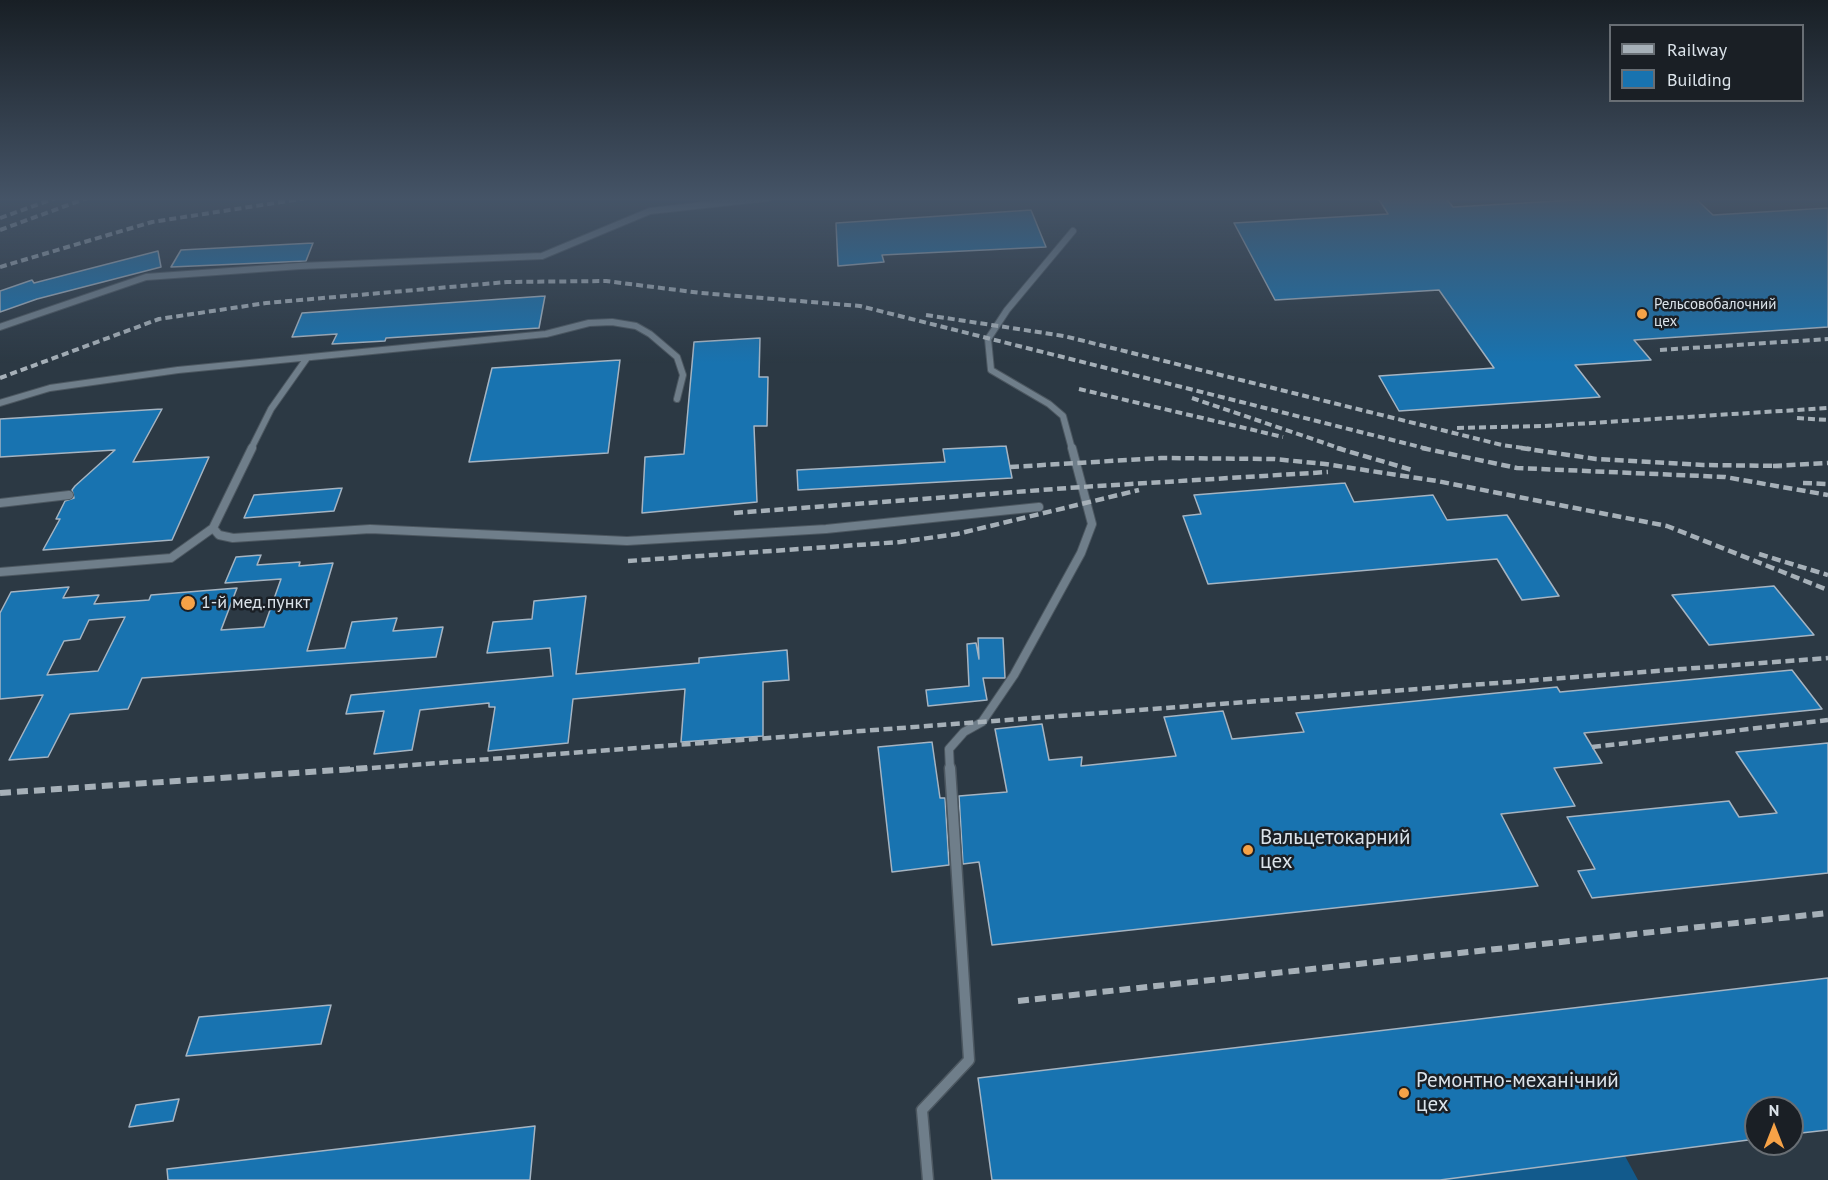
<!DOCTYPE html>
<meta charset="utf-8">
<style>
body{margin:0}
#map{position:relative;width:1828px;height:1180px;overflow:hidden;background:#2c3944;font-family:"PT Sans",sans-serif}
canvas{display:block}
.legend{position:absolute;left:1609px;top:24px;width:195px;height:78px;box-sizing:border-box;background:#1a1f25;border:2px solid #686e74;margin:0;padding:8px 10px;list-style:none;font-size:18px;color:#dce4eb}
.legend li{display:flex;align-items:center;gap:12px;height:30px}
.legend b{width:30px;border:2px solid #686e74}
.north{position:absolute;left:1744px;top:1096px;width:60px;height:60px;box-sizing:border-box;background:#1a1f25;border:2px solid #686e74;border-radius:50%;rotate:0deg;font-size:16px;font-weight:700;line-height:24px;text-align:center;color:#dce4eb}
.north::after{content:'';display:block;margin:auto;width:21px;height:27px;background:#f6a247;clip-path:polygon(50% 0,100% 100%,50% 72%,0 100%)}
</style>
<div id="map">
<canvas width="1828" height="1180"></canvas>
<ul class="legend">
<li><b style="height:8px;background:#a6b0b8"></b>Railway</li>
<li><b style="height:16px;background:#1873b0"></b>Building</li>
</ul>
<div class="north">N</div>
</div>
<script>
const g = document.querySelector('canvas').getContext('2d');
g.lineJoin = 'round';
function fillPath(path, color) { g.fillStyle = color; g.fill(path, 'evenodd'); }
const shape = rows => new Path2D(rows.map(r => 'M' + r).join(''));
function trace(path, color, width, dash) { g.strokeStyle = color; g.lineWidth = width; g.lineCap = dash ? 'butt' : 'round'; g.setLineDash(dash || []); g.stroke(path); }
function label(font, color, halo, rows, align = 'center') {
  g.font = font + ' "PT Sans",sans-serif'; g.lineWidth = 5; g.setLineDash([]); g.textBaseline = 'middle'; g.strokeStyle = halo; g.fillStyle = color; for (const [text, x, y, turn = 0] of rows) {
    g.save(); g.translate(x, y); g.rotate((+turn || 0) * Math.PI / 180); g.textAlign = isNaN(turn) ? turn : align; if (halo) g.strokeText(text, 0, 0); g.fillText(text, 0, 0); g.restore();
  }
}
fillPath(shape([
 [1625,1156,1638,1180,1440,1180]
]), '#125a8c');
const building = shape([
 [1378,198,1446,198,1453,207,1610,198,1695,198,1713,215,1828,208,1828,327,1634,340,1651,360,1575,365,1600,397,1399,411,1379,376,1494,368,1439,290,1275,300,1234,223,1388,214,1378,198],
 [1031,210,1046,247,882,255,884,262,838,266,836,223,1031,210],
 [313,243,306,261,171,267,181,250,313,243],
 [158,251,161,267,37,299,0,312,0,291,32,280,34,283,158,251],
 [545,296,539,328,386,338,385,341,332,344,337,334,292,337,302,313,545,296],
 [760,338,759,377,768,377,767,426,754,426,757,502,642,513,645,457,684,454,694,342,760,338],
 [620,360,608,453,469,462,492,368,620,360],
 [162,409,133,462,209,457,172,540,43,550,60,519,56,519,65,501,74,498,72,490,75,486,115,450,0,457,0,419,162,409],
 [1006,446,1012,478,798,490,797,470,945,462,943,449,1006,446],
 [1345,483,1354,502,1433,495,1447,520,1507,515,1559,596,1522,600,1497,559,1208,584,1183,516,1201,514,1194,495,1345,483],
 [342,488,334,511,244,518,254,495,342,488],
 [261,555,257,565,300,562,299,566,333,563,307,651,345,648,352,622,397,618,393,631,443,627,436,657,142,678,128,709,70,714,48,757,9,760,43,695,0,699,0,613,11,592,69,587,63,598,99,595,94,604,149,600,151,595,237,588,221,630,264,627,281,579,225,583,236,557,261,555],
 [125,617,98,671,47,675,64,641,80,639,89,620,125,617],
 [1774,586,1814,635,1709,645,1672,595,1774,586],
 [586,596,576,674,699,663,699,658,787,650,789,680,763,682,763,736,681,742,685,689,573,699,568,743,488,751,495,707,489,707,489,703,420,710,412,750,374,754,384,711,346,714,351,695,553,676,550,648,487,653,493,622,532,619,534,601,586,596],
 [978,638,1003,638,1005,678,983,678,987,700,928,706,926,690,969,686,967,644,976,643,979,659,978,638],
 [1792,670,1822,709,1584,733,1602,763,1554,768,1575,806,1501,814,1538,886,992,945,979,862,963,864,959,796,1007,792,995,729,1042,724,1049,760,1082,757,1081,766,1176,756,1164,717,1223,711,1232,739,1304,732,1296,713,1557,687,1560,692,1792,670],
 [932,742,940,798,945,798,949,865,892,872,878,747,932,742],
 [1828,743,1828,873,1592,898,1578,871,1595,869,1567,817,1729,801,1739,817,1777,813,1736,752,1828,743],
 [1828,978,1828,1130,1792,1134,1792,1108,1756,1108,1756,1139,1440,1180,992,1180,978,1078,1828,978],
 [331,1005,321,1044,186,1056,199,1017,331,1005],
 [179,1099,173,1121,129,1127,136,1105,179,1099],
 [535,1126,530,1180,168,1180,167,1169,535,1126]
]);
fillPath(building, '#1873b0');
trace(building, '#a5b4c2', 1.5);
const laneFar2 = shape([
 [0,327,146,277,300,266,542,256,650,211,768,198],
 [0,403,50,388,178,370,546,334,589,323,612,322,636,326,650,334,677,357,683,375,677,399],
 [251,449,271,409,307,358],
 [1072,449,1063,416,1049,404,991,370,988,339,1007,310,1073,231]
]);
const laneFar1 = shape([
 [0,503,69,495],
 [213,528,252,448],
 [0,572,171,558,213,528,219,535,233,538,370,529,627,541,826,529,1039,507],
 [950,770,949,749,964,732,982,722,1014,675,1081,553,1092,524,1072,448]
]);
const lane = shape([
 [928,1180,922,1110,969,1060,950,768]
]);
trace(laneFar2, '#4c5760', 8);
trace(laneFar1, '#4c5760', 10);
trace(lane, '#4c5760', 13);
trace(laneFar2, '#6f7e8a', 6);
trace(laneFar1, '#6f7e8a', 8);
trace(lane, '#6f7e8a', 10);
trace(shape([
 [0,218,56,198],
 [0,230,87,198],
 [0,267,152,222,307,198],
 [926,315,1064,336,1502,445,1531,449],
 [1660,350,1828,339],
 [0,378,159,319,266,303,507,282,606,281,701,293,860,306,1428,449],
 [1079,389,1283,437],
 [1192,398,1342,449],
 [1797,418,1828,420],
 [1457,428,1544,426,1828,408]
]), '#a6b0b8', 4, [7, 4]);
trace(shape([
 [1337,448,1412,470],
 [1422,448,1517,468,1725,477,1828,495],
 [1521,448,1596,459,1703,465,1782,466],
 [1773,466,1828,463],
 [1010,467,1161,458,1274,459,1325,464,1437,481,1667,526,1828,590],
 [1803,483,1828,484],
 [734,513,1082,487,1328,472],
 [1759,554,1828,575],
 [628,561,900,542,957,534,1139,490],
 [1592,747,1828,720],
 [345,770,1828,658]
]), '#a6b0b8', 4.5, [9, 4.5]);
trace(shape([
 [0,793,368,768],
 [1018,1001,1828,913]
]), '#a6b0b8', 6, [11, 6]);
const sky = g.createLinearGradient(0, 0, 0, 363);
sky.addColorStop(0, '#181f25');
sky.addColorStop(0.55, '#455467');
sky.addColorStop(1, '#45546700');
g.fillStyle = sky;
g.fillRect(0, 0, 1828, 363);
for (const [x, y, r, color] of [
 [1642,314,6,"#f6a247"],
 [188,603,8,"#f6a247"],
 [1248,850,6,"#f6a247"],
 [1404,1093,6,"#f6a247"]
]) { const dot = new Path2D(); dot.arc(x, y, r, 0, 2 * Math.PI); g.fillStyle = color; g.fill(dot); trace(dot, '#1a1f25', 2); }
label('15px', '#dce4eb', '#1a1f25', [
 ["Рельсовобалочний",1654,305],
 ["цех",1654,322]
], 'left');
label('18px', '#dce4eb', '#1a1f25', [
 ["1-й мед.пункт",201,603]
], 'left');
label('21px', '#dce4eb', '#1a1f25', [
 ["Вальцетокарний",1260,838],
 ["цех",1260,862],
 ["Ремонтно-механічний",1416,1081],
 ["цех",1416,1105]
], 'left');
</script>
